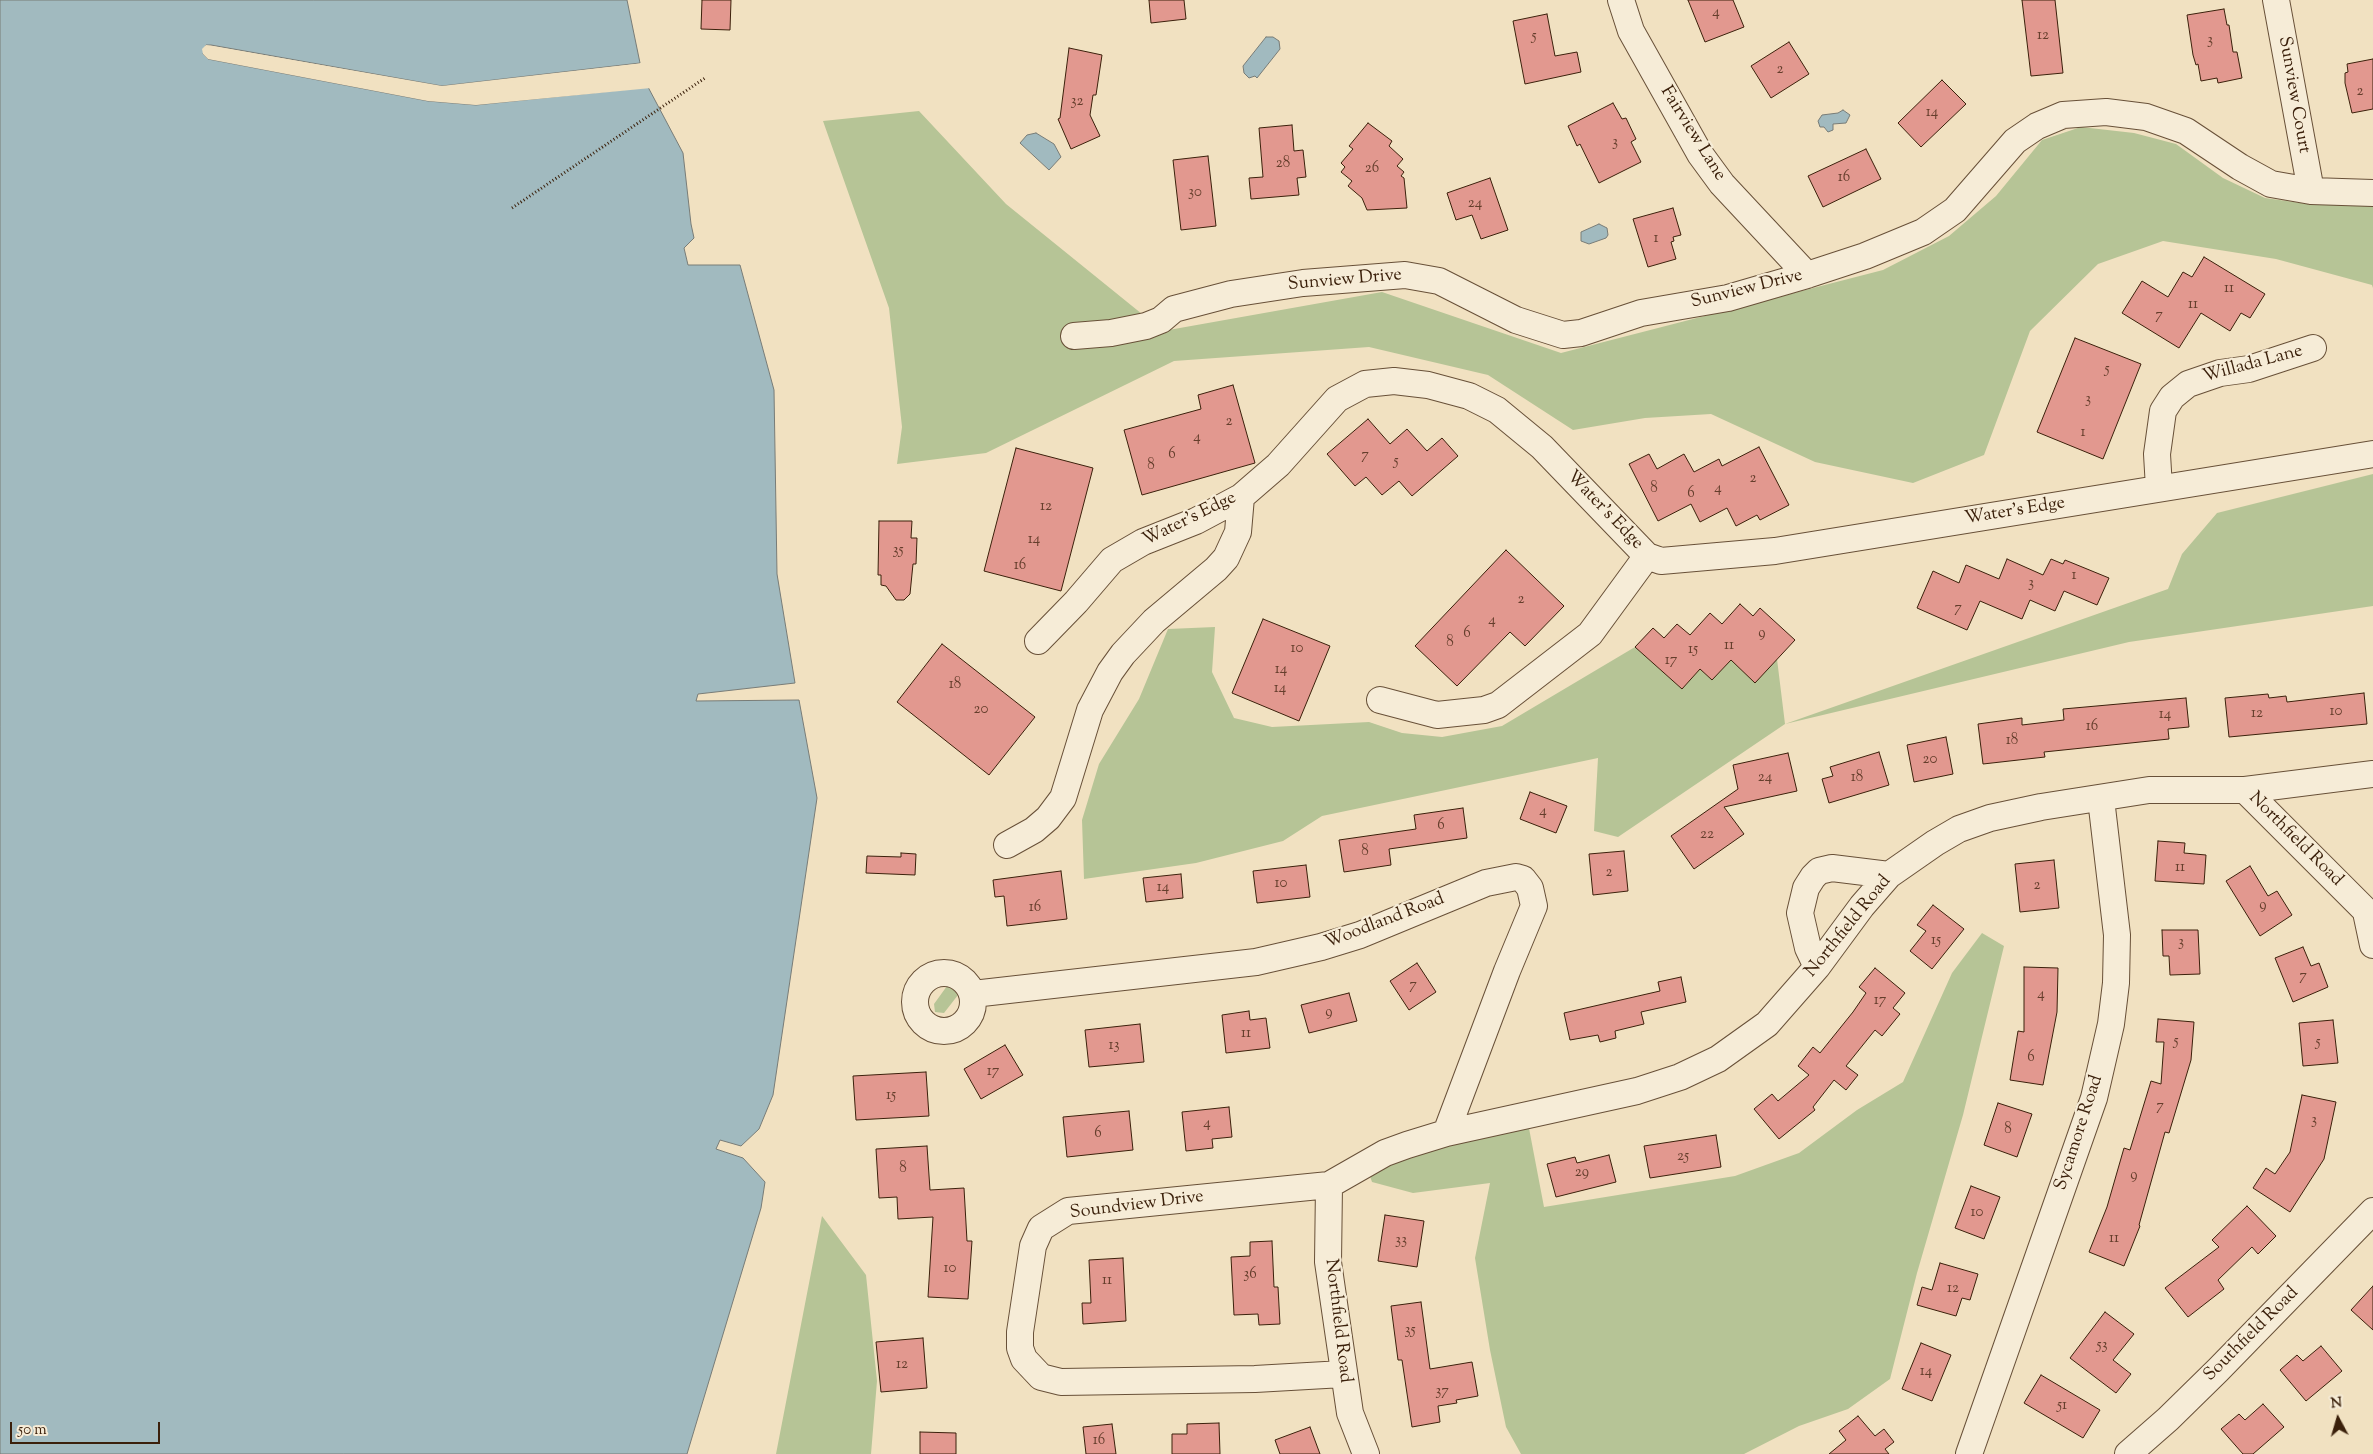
<!DOCTYPE html>
<style>
body{margin:0}
#map{position:relative;width:2373px;height:1454px;overflow:hidden;background:#f1e1c1;font-family:"Sorts Mill Goudy",serif}
canvas{display:block}
.north{position:absolute;left:2313px;top:1394px;width:50px;height:50px;-webkit-text-stroke:4px #f6ecd7;paint-order:stroke;rotate:354deg;font-size:14px;font-weight:700;line-height:20px;text-align:center;color:#3b200b}
.north::after{content:'';display:block;margin:auto;width:18px;height:22px;background:#3b200b;clip-path:polygon(50% 0,100% 100%,50% 72%,0 100%)}
.scale{position:absolute;left:10px;top:1422px;width:150px;height:22px;box-sizing:border-box;border:2px solid #3b200b;border-top:0;padding-left:6px;font-size:15px;line-height:18px;white-space:nowrap;color:#3b200b;-webkit-text-stroke:4px #f6ecd7;paint-order:stroke}
</style>
<div id="map">
<canvas width="2373" height="1454"></canvas>
<div class="north">N</div>
<div class="scale">50 m</div>
</div>
<script>
const g = document.querySelector('canvas').getContext('2d');
g.lineJoin = 'round';
function fillPath(path, color) { g.fillStyle = color; g.fill(path, 'evenodd'); }
const shape = rows => new Path2D(rows.map(r => 'M' + r).join(''));
function trace(path, color, width, dash) { g.strokeStyle = color; g.lineWidth = width; g.lineCap = dash ? 'butt' : 'round'; g.setLineDash(dash || []); g.stroke(path); }
function label(font, color, halo, rows, align = 'center') {
  g.font = font + ' "Sorts Mill Goudy",serif'; g.lineWidth = 4.5; g.setLineDash([]); g.textBaseline = 'middle'; g.strokeStyle = halo; g.fillStyle = color; for (const [text, x, y, turn = 0] of rows) {
    g.save(); g.translate(x, y); g.rotate((+turn || 0) * Math.PI / 180); g.textAlign = isNaN(turn) ? turn : align; if (halo) g.strokeText(text, 0, 0); g.fillText(text, 0, 0); g.restore();
  }
}
fillPath(shape([
 [919,111,1006,204,1163,331,1382,292,1561,353,1883,270,1949,236,1996,196,2042,140,2081,127,2134,133,2176,144,2223,178,2265,198,2315,205,2373,205,2373,288,2372,285,2276,259,2163,241,2098,264,2030,331,1984,455,1913,483,1815,462,1711,414,1645,418,1573,430,1488,375,1369,347,1174,361,986,453,897,464,902,427,889,308,823,121],
 [2373,474,2373,606,2129,642,1785,724,1618,837,1594,831,1598,758,1322,816,1283,841,1196,863,1084,879,1082,820,1099,764,1139,699,1168,629,1215,627,1212,672,1234,718,1272,727,1369,722,1402,733,1442,737,1502,726,1635,647,1682,689,1700,669,1712,680,1731,660,1755,682,1777,659,1785,724,2168,589,2182,554,2217,513],
 [1982,933,2004,946,1963,1115,1917,1273,1890,1379,1848,1409,1799,1426,1744,1454,1521,1454,1506,1427,1490,1350,1475,1258,1490,1183,1413,1193,1372,1182,1368,1170,1389,1159,1528,1123,1544,1207,1735,1176,1799,1153,1857,1110,1903,1082,1952,973],
 [952,985,958,988,958,995,944,1013,935,1012,934,1004,947,986],
 [822,1216,866,1275,877,1381,871,1454,776,1454]
]), '#b6c496');
const water = shape([
 [0,0,627,0,640,63,442,86,211,45,206,45,203,54,208,59,428,101,476,105,648,87,683,153,691,224,694,238,684,248,688,265,740,265,774,390,777,574,795,683,698,694,696,701,799,700,817,798,773,1095,759,1129,741,1146,720,1140,716,1149,743,1158,765,1182,761,1208,687,1454,0,1454,0,0],
 [1266,37,1273,37,1279,41,1280,49,1257,78,1255,76,1249,78,1244,73,1243,66,1266,37],
 [1843,110,1850,115,1846,123,1833,124,1833,130,1828,132,1824,127,1820,127,1818,121,1822,115,1838,113,1843,110],
 [1036,133,1054,144,1061,157,1049,170,1020,143,1027,135,1036,133],
 [1599,224,1607,228,1608,235,1606,238,1589,244,1581,241,1581,232,1599,224]
]);
fillPath(water, '#a1babf');
trace(water, '#787c77', 1);
fillPath(shape([
 [206,45,442,86,643,63,641,66,442,88,211,48,205,50,209,56,428,99,476,103,648,85,651,88,476,105,428,101,208,59,203,54,202,49]
]), '#f1e1c1');
const building = shape([
 [702,0,731,0,730,30,701,29,702,0],
 [1149,0,1184,0,1186,19,1151,23,1149,0],
 [1688,0,1733,0,1744,27,1705,42,1688,0],
 [2022,0,2055,0,2063,73,2031,76,2022,0],
 [2224,9,2227,25,2229,25,2233,52,2237,52,2242,78,2218,83,2217,78,2201,81,2198,64,2196,65,2193,55,2187,15,2224,9],
 [1547,14,1555,56,1577,52,1581,72,1525,84,1513,21,1547,14],
 [1789,42,1809,74,1771,98,1751,66,1789,42],
 [1069,48,1102,55,1096,95,1093,95,1090,115,1100,136,1071,149,1058,119,1060,118,1069,48],
 [2373,59,2373,109,2352,113,2345,83,2345,73,2348,72,2347,64,2373,59],
 [1942,80,1966,104,1921,147,1898,123,1942,80],
 [1613,103,1622,119,1626,118,1636,139,1631,142,1641,162,1599,183,1580,144,1577,146,1568,126,1613,103],
 [1368,123,1392,141,1389,146,1403,159,1397,166,1404,172,1401,176,1404,178,1407,208,1367,210,1362,198,1348,186,1352,181,1341,172,1345,167,1341,163,1353,149,1349,146,1368,123],
 [1292,125,1294,151,1303,150,1306,177,1297,178,1299,195,1251,199,1249,178,1263,177,1259,128,1292,125],
 [1866,149,1881,179,1823,207,1808,176,1866,149],
 [1208,156,1216,226,1181,230,1173,160,1208,156],
 [1490,178,1508,230,1481,239,1472,215,1456,220,1447,193,1490,178],
 [1673,208,1681,235,1673,237,1674,241,1671,242,1676,259,1648,267,1633,219,1673,208],
 [2204,257,2265,294,2250,318,2241,313,2230,331,2201,313,2179,348,2122,313,2142,281,2168,297,2183,272,2192,277,2204,257],
 [2075,338,2141,364,2103,459,2037,432,2075,338],
 [1233,385,1255,463,1142,495,1124,430,1201,409,1198,395,1233,385],
 [1368,419,1390,444,1407,429,1427,451,1442,438,1458,456,1412,496,1399,481,1382,495,1366,477,1355,486,1327,454,1368,419],
 [1759,447,1789,505,1760,520,1757,515,1736,526,1727,508,1700,522,1691,504,1658,521,1629,464,1649,454,1657,469,1684,454,1694,472,1719,459,1722,466,1759,447],
 [1016,448,1093,468,1061,591,984,571,1016,448],
 [879,521,912,521,911,538,917,538,916,564,913,564,910,594,904,600,896,600,886,586,881,585,881,575,878,575,879,521],
 [1506,550,1564,606,1525,646,1510,632,1457,686,1415,646,1506,550],
 [2007,559,2043,575,2051,559,2063,564,2065,560,2109,578,2097,605,2064,591,2055,611,2030,600,2022,619,1980,601,1967,630,1917,608,1933,571,1959,583,1966,565,1999,579,2007,559],
 [1740,604,1753,616,1760,608,1795,640,1755,683,1731,660,1712,680,1700,669,1682,689,1635,647,1653,628,1664,638,1677,624,1690,635,1710,613,1722,624,1740,604],
 [1263,619,1330,646,1299,721,1232,693,1263,619],
 [942,644,1035,717,989,775,897,702,942,644],
 [2364,693,2367,724,2229,737,2225,698,2268,694,2269,698,2286,696,2287,702,2364,693],
 [2186,698,2189,727,2168,729,2169,739,2044,752,2045,757,1983,764,1978,724,2022,718,2022,725,2064,720,2063,709,2186,698],
 [1946,737,1953,774,1914,782,1907,745,1946,737],
 [1879,752,1889,785,1829,803,1822,779,1833,776,1830,767,1879,752],
 [1788,753,1797,791,1724,807,1744,834,1694,869,1671,836,1738,789,1733,765,1788,753],
 [1530,792,1567,806,1556,833,1520,819,1530,792],
 [1463,808,1467,838,1389,849,1391,865,1344,872,1339,840,1416,829,1414,815,1463,808],
 [2158,841,2185,843,2184,853,2206,855,2204,884,2155,881,2158,841],
 [1624,851,1628,891,1593,895,1589,854,1624,851],
 [901,853,916,854,915,875,866,873,867,856,901,857,901,853],
 [2054,860,2059,908,2020,912,2015,864,2054,860],
 [1306,865,1310,897,1257,903,1253,871,1306,865],
 [2250,866,2268,896,2277,891,2292,915,2260,936,2226,881,2250,866],
 [1061,871,1067,919,1007,926,1004,896,995,897,993,880,1061,871],
 [1181,874,1183,898,1146,902,1143,878,1181,874],
 [1933,905,1964,929,1932,969,1910,951,1926,931,1917,925,1933,905],
 [2162,930,2198,930,2200,974,2170,975,2169,956,2163,956,2162,930],
 [2303,947,2311,966,2319,963,2328,987,2293,1002,2275,958,2303,947],
 [1417,963,1436,992,1409,1010,1390,981,1417,963],
 [2024,967,2058,968,2057,1012,2043,1085,2010,1080,2018,1031,2024,1032,2024,967],
 [1875,968,1905,993,1893,1008,1900,1014,1882,1036,1875,1030,1846,1066,1858,1075,1846,1090,1834,1080,1813,1107,1815,1110,1779,1139,1754,1109,1772,1094,1778,1101,1809,1075,1798,1066,1813,1047,1820,1053,1853,1012,1866,993,1859,987,1875,968],
 [1681,977,1686,1002,1641,1012,1644,1024,1615,1031,1616,1038,1600,1042,1598,1035,1570,1040,1564,1013,1660,991,1658,982,1681,977],
 [1349,993,1357,1021,1309,1033,1301,1005,1349,993],
 [1249,1011,1250,1020,1266,1018,1270,1048,1226,1053,1222,1015,1249,1011],
 [2158,1019,2194,1022,2191,1060,2169,1133,2165,1132,2139,1225,2140,1226,2124,1266,2089,1252,2107,1207,2124,1148,2130,1150,2151,1081,2161,1084,2164,1042,2156,1042,2158,1019],
 [2333,1020,2338,1063,2303,1066,2299,1023,2333,1020],
 [1140,1024,1144,1062,1089,1067,1085,1030,1140,1024],
 [1005,1045,1023,1075,981,1099,964,1069,1005,1045],
 [926,1072,929,1116,856,1120,853,1076,926,1072],
 [2302,1095,2336,1102,2324,1159,2290,1212,2253,1188,2266,1168,2275,1174,2290,1152,2302,1095],
 [1998,1103,2032,1114,2017,1157,1984,1145,1998,1103],
 [1229,1107,1232,1137,1212,1139,1213,1148,1186,1151,1182,1112,1229,1107],
 [1129,1111,1133,1150,1067,1157,1063,1117,1129,1111],
 [1716,1135,1721,1167,1650,1178,1644,1146,1716,1135],
 [927,1146,930,1190,964,1188,967,1241,972,1241,968,1299,928,1297,933,1217,898,1219,897,1197,879,1198,876,1149,927,1146],
 [1609,1155,1616,1182,1556,1197,1547,1164,1575,1157,1577,1163,1609,1155],
 [1971,1186,2000,1197,1984,1239,1955,1228,1971,1186],
 [2247,1206,2276,1236,2258,1254,2252,1247,2218,1280,2224,1289,2188,1317,2165,1288,2219,1247,2212,1240,2247,1206],
 [1385,1215,1424,1221,1417,1267,1378,1261,1385,1215],
 [1272,1241,1274,1287,1278,1287,1280,1324,1259,1325,1258,1314,1234,1315,1231,1257,1250,1256,1250,1242,1272,1241],
 [1123,1258,1126,1321,1083,1324,1082,1303,1091,1303,1089,1260,1123,1258],
 [1940,1263,1978,1274,1970,1300,1962,1298,1956,1316,1917,1305,1922,1287,1932,1290,1940,1263],
 [2373,1286,2373,1330,2351,1310,2373,1286],
 [1421,1302,1430,1369,1472,1362,1478,1396,1456,1400,1457,1403,1438,1406,1440,1422,1412,1427,1402,1360,1398,1360,1391,1306,1421,1302],
 [2105,1312,2134,1334,2113,1360,2131,1374,2116,1393,2070,1358,2105,1312],
 [923,1338,927,1388,881,1392,876,1342,923,1338],
 [1921,1343,1951,1355,1932,1401,1902,1389,1921,1343],
 [2321,1346,2342,1371,2306,1401,2280,1370,2297,1355,2303,1361,2321,1346],
 [2041,1375,2100,1410,2083,1438,2024,1403,2041,1375],
 [2263,1404,2284,1427,2253,1454,2243,1454,2221,1429,2239,1414,2245,1420,2263,1404],
 [1858,1416,1875,1436,1884,1429,1894,1442,1885,1449,1889,1454,1829,1454,1846,1440,1839,1431,1858,1416],
 [1219,1423,1220,1454,1172,1454,1172,1434,1187,1434,1187,1424,1219,1423],
 [1112,1424,1116,1454,1086,1454,1083,1427,1112,1424],
 [1310,1427,1320,1454,1280,1454,1275,1440,1310,1427],
 [920,1432,956,1433,956,1454,920,1454,920,1432]
]);
fillPath(building, '#e2988f');
trace(building, '#3b200b', 1);
const minor = shape([
 [1621,0,1631,31,1700,154,1722,184,1807,275],
 [2276,0,2311,191],
 [1074,336,1111,333,1146,326,1161,320,1174,309,1231,294,1303,283,1405,275,1439,281,1516,320,1563,335,1581,333,1641,313,1728,298,1807,275,1865,256,1923,232,1955,210,2015,141,2037,126,2063,115,2106,112,2146,117,2186,131,2240,167,2271,184,2311,191,2373,193],
 [2159,488,2157,454,2163,411,2172,397,2188,384,2220,373,2249,369,2313,348],
 [1038,641,1076,602,1112,560,1143,542,1196,521,1241,497,1278,465,1337,399,1365,384,1394,381,1428,385,1469,396,1497,410,1542,447,1647,556,1661,561,1775,551,2373,454],
 [1380,700,1437,715,1484,710,1498,705,1590,634,1647,556],
 [2245,790,2373,774],
 [1007,845,1034,830,1048,818,1063,798,1090,710,1110,672,1123,654,1154,621,1216,569,1226,558,1238,532,1241,497],
 [2366,912,2373,945],
 [1817,967,1808,948,1800,913,1806,888,1813,877,1819,871,1832,868,1889,875],
 '915 1002a29 29 0 1 1 58 0a29 29 0 1 1-58 0Z',
 [973,994,1256,962,1321,947,1360,935,1486,883,1516,877,1523,879,1530,888,1534,906,1507,971,1446,1133],
 [1329,1185,1328,1262,1350,1413,1366,1454],
 [1343,1374,1255,1379,1061,1382,1041,1377,1024,1359,1020,1348,1020,1332,1033,1246,1041,1228,1068,1211,1329,1185,1385,1153,1407,1145,1446,1133,1637,1091,1680,1077,1718,1059,1767,1024,1817,967,1862,906,1889,875,1935,843,1959,829,1990,818,2041,807,2149,790,2245,790,2373,918],
 [1969,1454,2094,1098,2111,1024,2116,983,2117,935,2101,799],
 [2128,1454,2168,1419,2218,1370,2373,1211]
]);
trace(minor, '#685038', 28);
trace(shape([
 [512,208,705,78]
]), '#3b200b', 3, [1, 2.5]);
trace(minor, '#f6ecd7', 26);
label('15px', '#653e2c', null, [
 ["4",1716,13],
 ["12",2043,36],
 ["5",1534,37],
 ["3",2210,41],
 ["2",1780,70],
 ["2",2360,92],
 ["32",1077,102],
 ["14",1932,113],
 ["3",1615,143],
 ["28",1283,164],
 ["26",1372,169],
 ["16",1844,178],
 ["30",1195,193],
 ["24",1475,204],
 ["1",1656,239],
 ["11",2229,289],
 ["11",2193,305],
 ["7",2159,316],
 ["5",2107,370],
 ["3",2088,400],
 ["2",1229,422],
 ["1",2083,433],
 ["4",1197,438],
 ["6",1172,455],
 ["7",1365,456],
 ["5",1396,462],
 ["8",1151,466],
 ["2",1753,479],
 ["8",1654,489],
 ["4",1718,489],
 ["6",1691,494],
 ["12",1046,507],
 ["14",1034,540],
 ["35",898,551],
 ["16",1020,566],
 ["1",2074,576],
 ["3",2031,584],
 ["2",1521,600],
 ["7",1958,609],
 ["4",1492,621],
 ["6",1467,634],
 ["9",1762,634],
 ["8",1450,643],
 ["11",1729,646],
 ["10",1297,649],
 ["15",1693,650],
 ["17",1671,661],
 ["14",1281,670],
 ["18",955,685],
 ["14",1280,689],
 ["20",981,710],
 ["10",2336,712],
 ["12",2257,714],
 ["14",2165,715],
 ["16",2092,727],
 ["18",2012,741],
 ["20",1930,760],
 ["24",1765,778],
 ["18",1857,778],
 ["4",1543,812],
 ["6",1441,826],
 ["22",1707,835],
 ["8",1365,852],
 ["11",2180,868],
 ["2",1609,873],
 ["10",1281,884],
 ["2",2037,886],
 ["14",1163,888],
 ["9",2263,906],
 ["16",1035,908],
 ["15",1936,941],
 ["3",2181,943],
 ["7",2303,977],
 ["7",1413,986],
 ["4",2041,995],
 ["17",1880,1001],
 ["9",1329,1013],
 ["11",1246,1034],
 ["5",2176,1042],
 ["5",2318,1043],
 ["13",1114,1046],
 ["6",2031,1058],
 ["17",993,1072],
 ["15",891,1096],
 ["7",2160,1107],
 ["3",2314,1121],
 ["4",1207,1124],
 ["8",2008,1130],
 ["6",1098,1134],
 ["25",1683,1157],
 ["8",903,1169],
 ["29",1582,1173],
 ["9",2134,1176],
 ["10",1977,1213],
 ["11",2114,1239],
 ["33",1401,1241],
 ["10",950,1269],
 ["36",1250,1275],
 ["11",1107,1281],
 ["12",1953,1289],
 ["35",1410,1331],
 ["53",2102,1346],
 ["12",902,1365],
 ["14",1926,1372],
 ["37",1442,1392],
 ["51",2062,1406],
 ["16",1099,1441]
]);
label('18px', '#3b200b', '#f6ecd7', [
 ["Sunview Court",2293,95,80],
 ["Fairview Lane",1692,134,58],
 ["Sunview Drive",1345,281,-5],
 ["Sunview Drive",1747,290,-14],
 ["Willada Lane",2253,365,-15],
 ["Water's Edge",1604,511,46],
 ["Water's Edge",2015,512,-9],
 ["Water's Edge",1190,520,-26],
 ["Northfield Road",2295,840,45],
 ["Woodland Road",1385,922,-21],
 ["Northfield Road",1849,927,-51],
 ["Sycamore Road",2080,1133,-72],
 ["Soundview Drive",1137,1206,-7],
 ["Northfield Road",1337,1321,83],
 ["Southfield Road",2252,1335,-45]
]);
</script>
